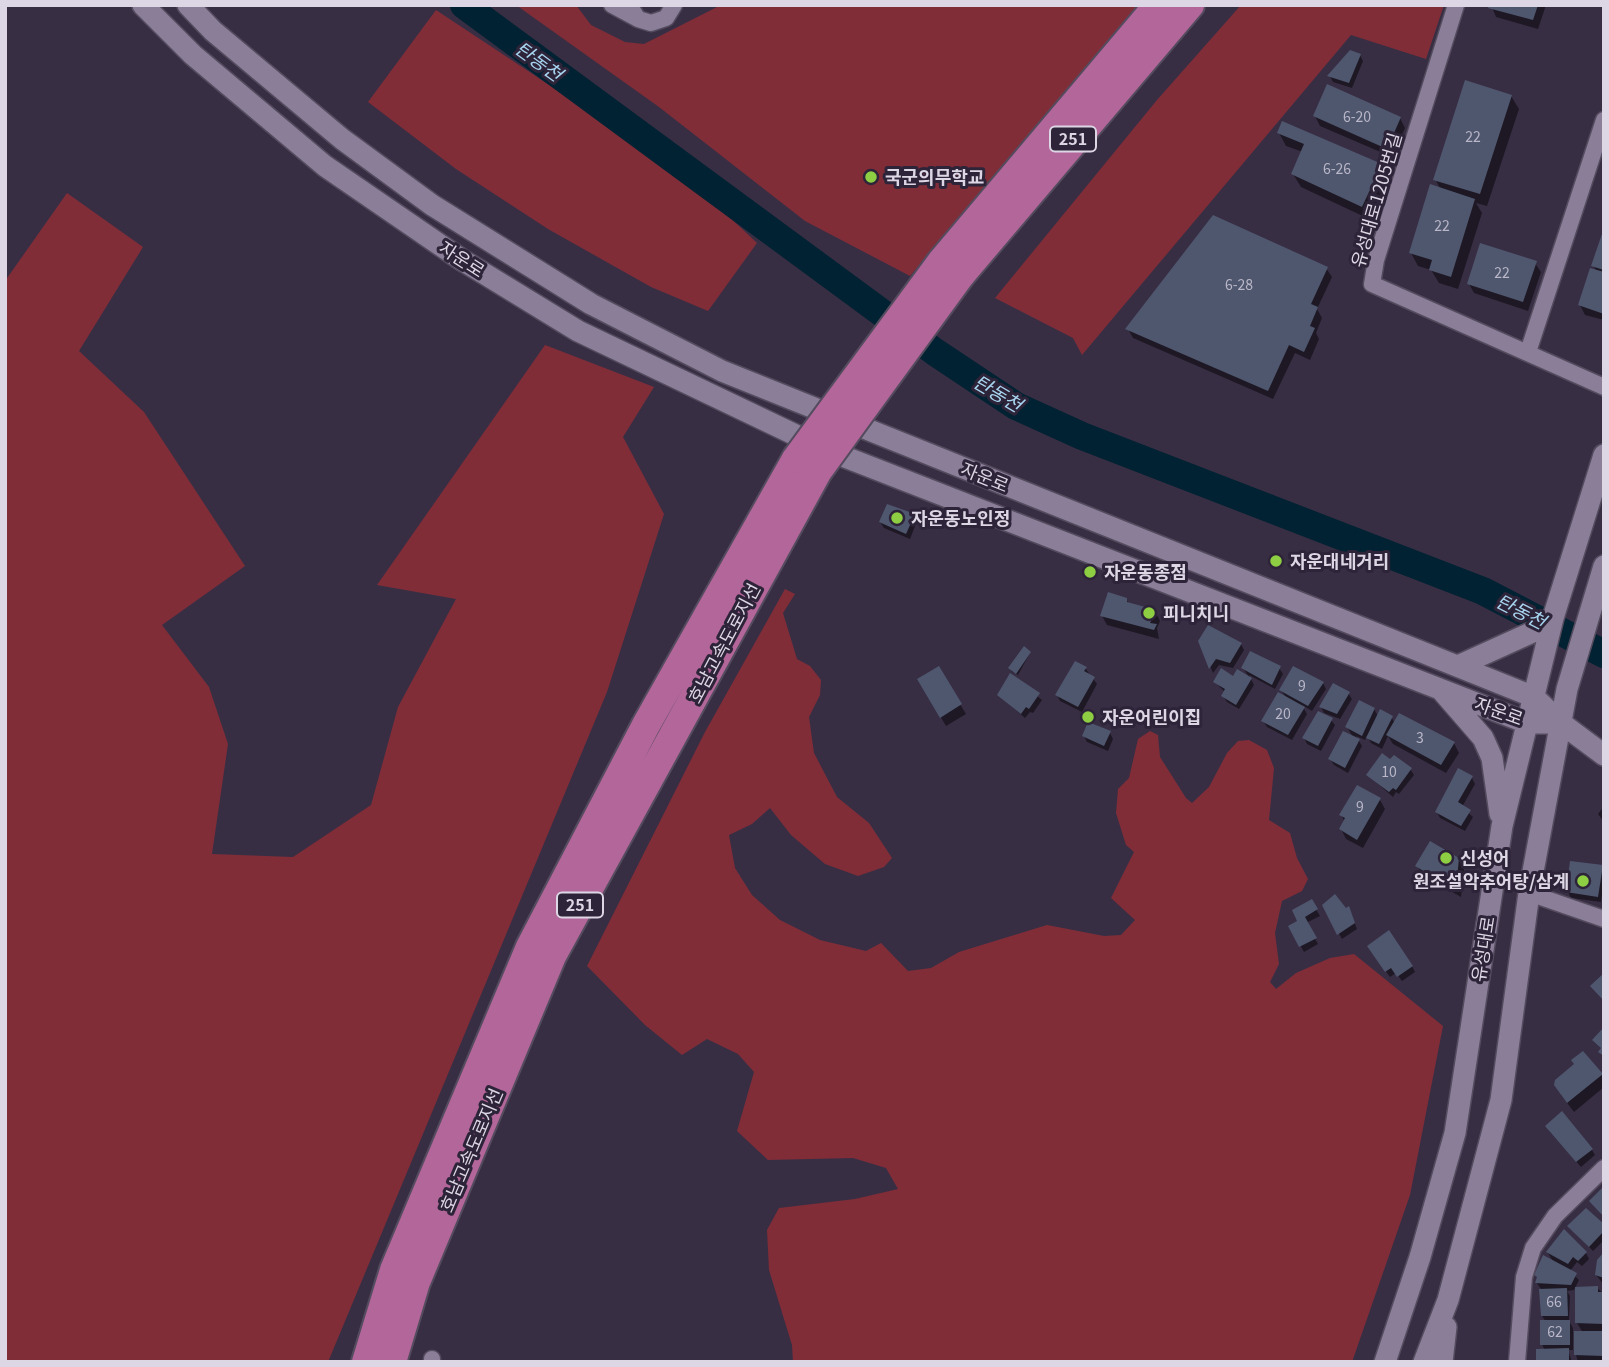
<!DOCTYPE html>
<meta charset="utf-8">
<style>
body{margin:0}
#map{position:relative;width:1609px;height:1367px;overflow:hidden;background:#382e44;font-family:Georgia,serif}
canvas{display:block}
.frame{position:absolute;inset:0;border:7px solid #ddd7e5;pointer-events:none}
</style>
<div id="map">
<canvas width="1609" height="1367"></canvas>
<div class="frame"></div>
</div>
<script>
const g = document.querySelector('canvas').getContext('2d');
g.lineJoin = 'round';
function fillPath(path, color) { g.fillStyle = color; g.fill(path, 'evenodd'); }
const shape = rows => new Path2D(rows.map(r => 'M' + r).join(''));
function trace(path, color, width, dash) { g.strokeStyle = color; g.lineWidth = width; g.lineCap = dash ? 'butt' : 'round'; g.setLineDash(dash || []); g.stroke(path); }
function label(font, color, halo, rows, align = 'center') {
  g.font = font + ' Georgia,"Noto Sans KR",serif'; g.lineWidth = 6; g.setLineDash([]); g.textBaseline = 'middle'; g.strokeStyle = halo; g.fillStyle = color; for (const [text, x, y, turn = 0] of rows) {
    g.save(); g.translate(x, y); g.rotate((+turn || 0) * Math.PI / 180); g.textAlign = isNaN(turn) ? turn : align; if (halo) g.strokeText(text, 0, 0); g.fillText(text, 0, 0); g.restore();
  }
}
fillPath(shape([
 [516,5,576,5,591,25,625,42,644,44,721,5,1139,5,910,276,805,221,659,107],
 [1241,5,1444,5,1426,59,1351,35,1082,355,1073,338,995,298,1157,100],
 [436,10,602,120,704,193,757,243,708,311,651,287,548,229,456,169,368,102],
 [67,193,143,247,79,351,144,412,245,566,162,625,209,687,228,744,212,854,293,857,371,805,398,707,456,599,377,585,545,345,654,387,623,437,664,514,607,692,328,1362,5,1362,5,281],
 [785,589,795,594,783,613,797,659,810,666,821,680,820,695,809,717,814,753,837,797,869,823,892,858,884,867,858,876,825,864,791,835,770,808,752,824,729,835,735,868,752,895,780,920,820,940,866,951,881,943,908,971,931,968,959,952,1047,925,1104,936,1121,935,1135,920,1111,898,1134,852,1126,845,1116,813,1118,789,1129,778,1138,739,1150,731,1158,735,1160,757,1186,798,1192,803,1209,787,1227,753,1238,741,1249,740,1267,750,1274,768,1269,820,1290,833,1297,858,1308,879,1302,891,1282,901,1275,933,1279,964,1270,982,1276,989,1296,973,1330,958,1354,954,1443,1026,1410,1195,1352,1362,793,1362,792,1345,769,1270,767,1230,779,1208,855,1199,898,1189,886,1168,853,1158,768,1160,737,1131,754,1072,738,1054,707,1039,682,1055,645,1025,587,966,705,732]
]), '#802d38');
fillPath(shape([
 [1491,5,1546,5,1538,29,1496,17],
 [1360,55,1363,61,1352,88,1333,82,1330,76],
 [1511,96,1519,109,1487,206,1476,203,1482,213,1458,289,1439,283,1431,270,1418,266,1411,253,1441,190,1435,179],
 [1315,116,1400,118,1405,128,1392,157,1320,126],
 [1279,133,1381,165,1388,178,1369,219,1301,187,1293,174,1303,152,1286,146],
 [1604,236,1604,320,1585,315,1580,305,1597,272,1593,265],
 [1535,263,1541,272,1528,311,1474,293,1469,284],
 [1326,268,1332,277,1317,309,1322,318,1316,333,1319,339,1310,360,1295,353,1273,399,1133,338,1128,329],
 [913,515,917,521,910,539,884,528,880,522],
 [1126,599,1129,604,1155,611,1160,621,1157,628,1159,639,1107,625,1102,616],
 [1200,642,1241,644,1244,650,1233,668,1219,665,1213,673],
 [1030,653,1018,675,1011,671,1010,668],
 [938,668,966,714,946,726,919,680],
 [1085,668,1097,684,1082,712,1060,701,1057,695],
 [1243,668,1279,668,1283,674,1275,689,1249,675,1254,685,1239,709,1227,702,1223,696,1225,692,1215,682,1249,677],
 [1011,675,1042,700,1033,713,1030,712,1025,718,999,695],
 [1323,683,1326,689,1312,711,1302,705,1307,714,1292,740,1267,727,1263,721,1287,699,1281,690],
 [1348,693,1352,699,1340,719,1324,713,1321,707],
 [1374,709,1378,716,1391,717,1395,723,1454,743,1459,753,1446,773,1393,744,1388,736,1382,749,1371,743,1367,736,1365,740,1356,736,1362,746,1348,773,1334,765,1330,759,1353,737,1347,727],
 [1331,720,1335,725,1321,751,1307,744,1304,738],
 [1110,733,1113,739,1108,751,1087,742,1084,736],
 [1410,769,1414,775,1399,794,1396,792,1393,797,1368,775],
 [1472,778,1475,784,1462,807,1473,817,1465,831,1440,818,1437,812],
 [1380,800,1385,809,1363,848,1346,839,1341,829,1345,822,1341,815],
 [1604,806,1604,822,1598,814],
 [1458,859,1464,869,1461,897,1423,875,1417,866],
 [1602,867,1604,881,1601,902,1571,898,1568,892],
 [1335,896,1345,911,1349,909,1357,929,1342,939,1324,906],
 [1311,901,1320,916,1306,923,1318,944,1304,952,1290,927,1300,921],
 [1372,952,1412,966,1415,972,1402,981,1396,973,1390,977],
 [1583,1053,1602,1075,1604,1087,1574,1112,1561,1095],
 [1550,1132,1592,1150,1595,1155,1581,1167],
 [1569,1226,1604,1227,1604,1240,1593,1251],
 [1548,1253,1586,1253,1589,1259,1582,1266,1577,1262,1570,1271,1579,1280,1574,1290,1567,1291,1570,1296,1569,1321,1573,1328,1573,1350,1568,1350,1572,1362,1538,1362,1545,1351,1542,1344,1546,1322,1542,1316,1541,1289,1536,1282,1554,1263],
 [1604,1255,1604,1285,1596,1275],
 [1597,1288,1604,1294,1604,1362,1578,1362,1576,1355,1583,1333,1577,1323]
]), '#0007');
trace(shape([
 [464,5,935,352,1016,406,1082,436,1483,591,1604,654]
]), '#012232', 28);
fillPath(shape([
 [1489,5,1538,5,1533,20,1488,8],
 [1350,50,1361,54,1349,83,1327,76],
 [1465,80,1512,95,1480,194,1433,180],
 [1327,84,1401,117,1387,149,1313,116],
 [1282,121,1382,164,1362,207,1291,174,1304,144,1277,133],
 [1430,184,1475,199,1451,277,1429,270,1432,260,1409,253],
 [1213,215,1328,267,1311,304,1318,307,1310,326,1315,328,1304,352,1289,345,1268,391,1125,329],
 [1603,231,1604,231,1604,270,1591,266],
 [1480,243,1537,261,1523,302,1467,284],
 [1590,268,1604,272,1604,314,1578,305],
 [887,504,915,514,906,534,879,522],
 [1108,592,1127,598,1127,602,1156,610,1150,623,1157,624,1154,630,1100,616],
 [1208,625,1242,643,1230,663,1216,659,1209,669,1198,641],
 [1024,646,1031,652,1016,674,1008,668],
 [1250,651,1281,666,1272,685,1241,668],
 [1075,661,1087,667,1084,671,1095,677,1078,707,1055,695],
 [939,666,962,704,940,718,917,679],
 [1293,666,1324,682,1308,706,1279,690],
 [1221,668,1233,676,1237,669,1252,678,1236,705,1221,696,1225,689,1213,682],
 [1010,673,1040,693,1029,709,1026,707,1021,714,997,695],
 [1333,683,1350,692,1337,714,1319,707],
 [1278,692,1305,707,1288,735,1261,721],
 [1359,700,1375,708,1362,736,1345,727],
 [1380,709,1393,716,1379,744,1366,738],
 [1318,711,1333,718,1318,746,1302,738],
 [1399,713,1455,742,1441,765,1386,735],
 [1088,722,1111,731,1104,746,1082,736],
 [1343,731,1360,739,1345,768,1328,759],
 [1382,753,1390,759,1394,755,1412,768,1396,790,1393,788,1389,792,1366,775],
 [1458,768,1473,776,1458,802,1471,810,1461,826,1435,812],
 [1357,785,1381,798,1357,840,1339,829,1345,818,1339,815],
 [1430,841,1459,858,1456,890,1415,866],
 [1570,861,1603,865,1598,897,1566,892],
 [1335,894,1346,908,1349,906,1355,923,1337,935,1322,905],
 [1312,899,1318,909,1305,917,1317,938,1299,947,1288,926,1297,921,1292,910],
 [1389,930,1413,966,1397,977,1391,968,1385,972,1367,946],
 [1604,973,1604,1001,1590,986],
 [1604,1027,1604,1056,1598,1052,1601,1048,1592,1040],
 [1583,1051,1603,1074,1567,1103,1554,1085,1555,1080,1574,1064,1571,1060],
 [1562,1111,1593,1149,1576,1162,1545,1126],
 [1604,1186,1604,1217,1589,1201],
 [1586,1208,1604,1224,1604,1231,1589,1247,1567,1226],
 [1564,1229,1587,1252,1578,1261,1573,1257,1568,1264,1546,1252],
 [1604,1252,1604,1278,1595,1275,1597,1260],
 [1543,1255,1577,1273,1571,1285,1535,1283,1537,1277,1534,1275],
 [1598,1286,1598,1292,1604,1292,1604,1324,1575,1323,1575,1287],
 [1567,1288,1568,1316,1541,1316,1539,1289],
 [1540,1320,1570,1320,1570,1345,1540,1345],
 [1574,1331,1604,1331,1604,1356,1574,1355],
 [1569,1348,1569,1362,1536,1362,1536,1349]
]), '#4f576f');
const street = shape([
 [612,5,638,19],
 [629,5,638,19,651,23,666,18,674,5],
 [1456,5,1376,260,1372,284,1604,387],
 [1528,352,1604,120],
 [1529,893,1604,919],
 [432,1362,432,1359],
 [1517,1362,1524,1277,1533,1248,1555,1216,1604,1168]
]);
const secondary = shape([
 [143,5,193,55,325,166,462,260,578,331,827,450,1527,723,1561,723],
 [188,5,213,31,342,139,432,205,591,304,722,371,1534,697,1561,723,1604,755],
 [1460,665,1537,630,1553,618],
 [1443,692,1483,738,1492,758,1500,814],
 [1385,1362,1420,1257,1455,1133,1502,826,1553,618,1604,455],
 [1424,1362,1448,1300,1501,1100,1529,893,1567,689,1604,566],
 [1442,1362,1446,1327]
]);
const highway = shape([
 [941,262,1158,5],
 [960,276,1190,5],
 [366,1362,394,1270,530,947,646,725,796,459],
 [392,1362,416,1282,552,956,818,471]
]);
trace(street, '#544b5e', 19);
trace(secondary, '#544b5e', 24);
trace(highway, '#544b5e', 32);
trace(street, '#8a7e98', 16);
trace(secondary, '#8a7e98', 21);
trace(highway, '#b3669a', 28);
const highwayBridge = shape([
 [796,459,941,262],
 [818,471,960,276]
]);
trace(highwayBridge, '#544b5e', 32, []);
trace(highwayBridge, '#b3669a', 28);
for (const [x, y, r, color] of [
 [871,177,7,"#8ece43"],
 [897,518,7,"#8ece43"],
 [1276,561,7,"#8ece43"],
 [1090,572,7,"#8ece43"],
 [1149,613,7,"#8ece43"],
 [1088,717,7,"#8ece43"],
 [1446,858,7,"#8ece43"],
 [1583,881,7,"#8ece43"]
]) { const dot = new Path2D(); dot.arc(x, y, r, 0, 2 * Math.PI); g.fillStyle = color; g.fill(dot); trace(dot, '#2e2439', 2.5); }
label('14px', '#bab7c8', null, [
 ["6-20",1357,117],
 ["22",1473,137],
 ["6-26",1337,169],
 ["22",1442,226],
 ["22",1502,273],
 ["6-28",1239,285],
 ["9",1302,686],
 ["20",1283,714],
 ["3",1420,738],
 ["10",1389,772],
 ["9",1360,807],
 ["66",1554,1302],
 ["62",1555,1332]
]);
for (const [x, y, w] of [
 [1073,139,46],
 [580,905,46]
]) { const box = new Path2D(); box.roundRect(x - w / 2, y - 12.5, w, 25, 5); g.fillStyle = '#2e2439'; g.fill(box); trace(box, '#ddd7e5', 2); }
label('bold 16px', '#ddd7e5', null, [
 ["251",1073,139],
 ["251",580,905]
]);
label('bold 18px', '#ddd7e5', '#2e2439', [
 ["국군의무학교",885,177],
 ["자운동노인정",911,518],
 ["자운대네거리",1290,561],
 ["자운동종점",1104,572],
 ["피니치니",1163,613],
 ["자운어린이집",1102,717],
 ["신성어",1460,858],
 ["원조설악추어탕/삼계",1569,881,"right"]
], 'left');
label('18px', '#ddd7e5', '#2e2439', [
 ["유성대로1205번길",1376,200,-74],
 ["자운로",462,259,33],
 ["자운로",985,477,22],
 ["호남고속도로지선",724,643,-62],
 ["자운로",1499,711,20],
 ["유성대로",1483,949,-81],
 ["호남고속도로지선",471,1150,-67]
]);
label('italic 19px', '#a7d4ef', '#2e2439', [
 ["탄동천",539,61,36],
 ["탄동천",998,393,31],
 ["탄동천",1521,611,27]
]);
</script>
